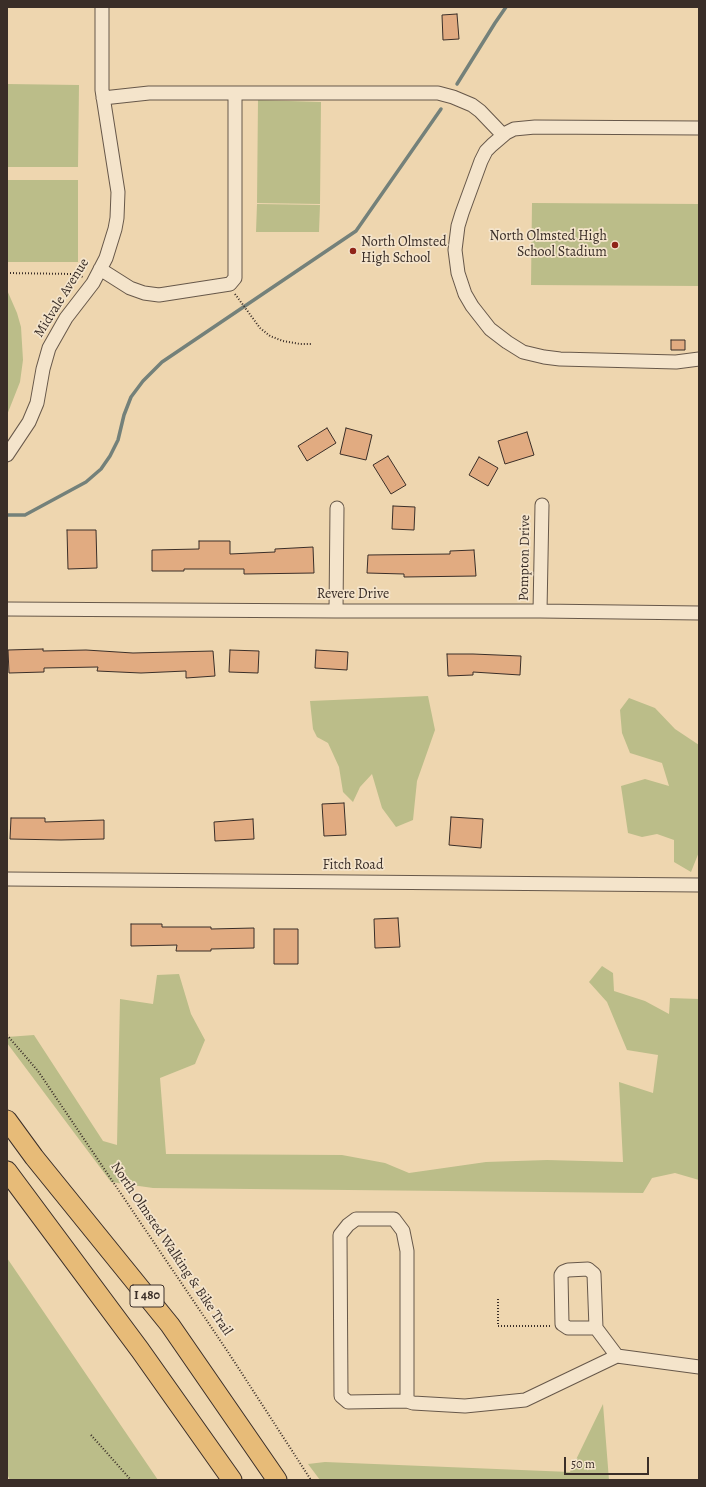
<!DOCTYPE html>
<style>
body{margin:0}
#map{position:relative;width:706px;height:1487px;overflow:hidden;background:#eed6af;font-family:Alegreya,serif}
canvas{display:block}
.frame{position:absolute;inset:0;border:8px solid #3a2e28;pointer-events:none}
.scale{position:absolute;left:564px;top:1457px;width:85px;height:18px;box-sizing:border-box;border:2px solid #3a2e28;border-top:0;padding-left:5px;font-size:12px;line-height:14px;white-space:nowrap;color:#3a2e28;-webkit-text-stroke:3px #f4e4cb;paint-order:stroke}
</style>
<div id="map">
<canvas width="706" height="1487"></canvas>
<div class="frame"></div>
<div class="scale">50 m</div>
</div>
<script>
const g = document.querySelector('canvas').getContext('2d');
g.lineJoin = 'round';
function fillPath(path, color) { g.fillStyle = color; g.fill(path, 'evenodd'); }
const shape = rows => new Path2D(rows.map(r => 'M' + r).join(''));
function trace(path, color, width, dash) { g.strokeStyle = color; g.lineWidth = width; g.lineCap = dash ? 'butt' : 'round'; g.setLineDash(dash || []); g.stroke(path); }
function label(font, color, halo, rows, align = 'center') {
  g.font = font + ' Alegreya,serif'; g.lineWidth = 3.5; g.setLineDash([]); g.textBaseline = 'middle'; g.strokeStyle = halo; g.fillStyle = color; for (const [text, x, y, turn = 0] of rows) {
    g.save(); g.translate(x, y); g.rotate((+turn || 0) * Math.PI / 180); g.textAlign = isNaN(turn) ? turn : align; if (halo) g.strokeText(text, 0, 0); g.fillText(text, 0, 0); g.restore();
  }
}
fillPath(shape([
 [7,84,79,85,78,167,7,167],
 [258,100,321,102,320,204,257,203],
 [7,180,78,180,78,262,7,262],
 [532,203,699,204,699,286,531,285],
 [257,204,320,205,319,232,256,232],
 [7,290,17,313,21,327,23,360,20,382,7,415],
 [428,696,435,730,417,781,413,820,396,827,382,808,372,774,360,787,353,802,343,792,339,767,328,743,317,737,313,729,310,701],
 [629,698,655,708,675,729,699,745,699,852,691,872,674,862,674,840,657,834,642,837,628,833,621,786,645,779,669,786,662,763,630,753,622,733,620,710],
 [602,966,613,973,614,991,645,1001,669,1014,670,998,699,999,699,1180,675,1173,652,1178,643,1193,153,1188,111,1182,7,1043,7,1037,34,1035,103,1141,117,1145,120,999,153,1004,157,975,179,974,191,1014,205,1040,195,1064,160,1078,166,1154,342,1155,385,1163,409,1173,486,1162,547,1160,623,1162,619,1082,653,1093,658,1055,627,1050,607,1002,589,982],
 [7,1258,158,1480,10,1480,7,1474],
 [603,1404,609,1480,320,1480,308,1464,325,1462,570,1472]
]), '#bbbd89');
trace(shape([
 [457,84,495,23,506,7],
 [7,515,25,515,86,482,101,469,110,456,118,440,124,415,131,397,143,381,162,362,356,231,441,109]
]), '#74817a', 3.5);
const building = shape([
 [457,14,459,39,443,40,442,15,457,14],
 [671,340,685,340,685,350,671,350,671,340],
 [327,428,336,443,307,461,298,446,327,428],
 [346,428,372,435,366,460,340,454,346,428],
 [527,432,534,455,505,464,498,441,527,432],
 [388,456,406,485,391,494,373,465,388,456],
 [479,457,498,468,488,486,469,475,479,457],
 [393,506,415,507,414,530,392,529,393,506],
 [67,530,96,530,97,568,68,569,67,530],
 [199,541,230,541,230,554,275,552,275,549,313,547,314,573,244,574,244,569,184,569,184,571,152,571,152,550,199,549,199,541],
 [474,550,476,576,404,577,404,574,367,573,368,555,450,554,450,551,474,550],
 [43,649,43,651,86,650,133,653,213,651,215,676,186,678,186,671,141,673,97,671,98,667,44,668,44,672,9,673,8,650,43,649],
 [230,650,259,651,258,673,229,672,230,650],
 [316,650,348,652,347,670,315,668,316,650],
 [447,654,473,654,521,656,520,675,473,672,473,675,448,676,447,654],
 [344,803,346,835,324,836,322,804,344,803],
 [451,817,483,819,481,848,449,845,451,817],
 [11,818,45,818,45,822,104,820,104,839,61,840,10,839,11,818],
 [253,819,254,839,215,841,214,822,253,819],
 [398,918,400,947,375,948,374,919,398,918],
 [131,924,162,924,162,927,211,927,211,929,254,928,254,948,211,949,211,951,176,951,177,945,131,946,131,924],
 [274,929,298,929,298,964,274,964,274,929]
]);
fillPath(building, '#e1ab81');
trace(building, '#3a2e28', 1);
const minor = shape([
 [235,93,438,93,453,97,472,105,480,111,503,135],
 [699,128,535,127,514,129,506,133,492,145,486,151,481,161,462,213,458,226,455,250,458,273,465,294,472,306,490,329,507,342,523,352,544,357,560,359,676,362,699,359],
 [100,269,130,288,144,293,159,295,230,284,235,278,235,93,149,93,103,98],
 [7,455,29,422,37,403,43,369,49,348,66,318,93,283,106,258,115,229,117,218,118,192,102,90,102,7],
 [7,609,336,611,540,611,699,613],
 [336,611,337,508],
 [540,611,542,505],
 [7,879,699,885],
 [596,1328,568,1328,562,1324,561,1275,563,1272,568,1270,588,1269,594,1274,596,1328,617,1356],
 [407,1401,348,1402,341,1396,340,1235,348,1225,356,1219,394,1219,403,1231,407,1251,407,1401,413,1403,465,1406,525,1400,617,1356,699,1367]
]);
const highway = shape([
 [7,1120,34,1157,170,1325,277,1480],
 [7,1171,140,1350,232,1480]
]);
trace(minor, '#67584a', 15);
trace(highway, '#3a2e28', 21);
trace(shape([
 [7,273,73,274,83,277],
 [235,294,260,328,270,336,283,341,300,344,311,344],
 [7,1035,38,1071,228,1352,311,1480],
 [498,1299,498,1326,551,1326],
 [91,1435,131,1480]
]), '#3a2e28', 2, [1, 2]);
trace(minor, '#f4e4cb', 13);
trace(highway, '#e7bb78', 19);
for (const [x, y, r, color] of [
 [615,245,4,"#8f2418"],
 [353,251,4,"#8f2418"]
]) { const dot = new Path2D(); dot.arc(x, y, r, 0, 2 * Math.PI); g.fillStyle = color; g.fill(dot); trace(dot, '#f4e4cb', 1.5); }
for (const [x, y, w] of [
 [147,1296,34]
]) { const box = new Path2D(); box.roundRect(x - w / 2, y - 11, w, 22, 3); g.fillStyle = '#f4e4cb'; g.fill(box); trace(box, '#3a2e28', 1); }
label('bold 13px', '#3a2e28', null, [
 ["I 480",147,1296]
]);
label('14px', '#3a2e28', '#f4e4cb', [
 ["North Olmsted High",607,237],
 ["School Stadium",607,253],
 ["North Olmsted",361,243,"left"],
 ["High School",361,259,"left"]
], 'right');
label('14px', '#3a2e28', '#f4e4cb', [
 ["Midvale Avenue",62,298,-58],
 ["Pompton Drive",525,558,-89],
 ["Revere Drive",353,595],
 ["Fitch Road",353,866],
 ["North Olmsted Walking & Bike Trail",171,1249,56]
]);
</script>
